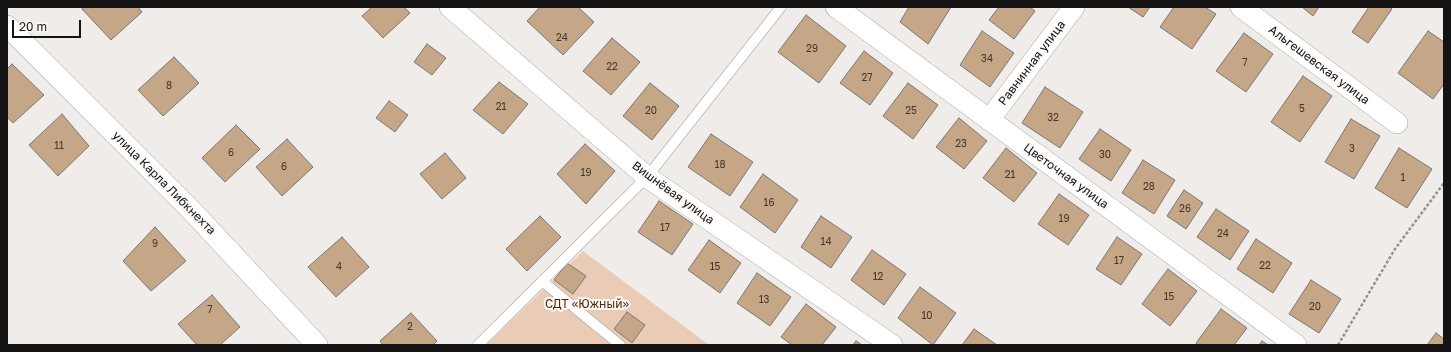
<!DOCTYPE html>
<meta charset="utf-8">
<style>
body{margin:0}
#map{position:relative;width:1451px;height:352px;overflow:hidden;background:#efece9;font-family:"Golos Text",sans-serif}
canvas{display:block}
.frame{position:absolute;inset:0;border:8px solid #141212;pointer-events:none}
.scale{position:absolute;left:12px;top:20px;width:69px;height:18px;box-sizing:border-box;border:2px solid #141212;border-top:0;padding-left:5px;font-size:12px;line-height:14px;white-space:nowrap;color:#141212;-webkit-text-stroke:3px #fcf9f6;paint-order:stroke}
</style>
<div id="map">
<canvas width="1451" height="352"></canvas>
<div class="frame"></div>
<div class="scale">20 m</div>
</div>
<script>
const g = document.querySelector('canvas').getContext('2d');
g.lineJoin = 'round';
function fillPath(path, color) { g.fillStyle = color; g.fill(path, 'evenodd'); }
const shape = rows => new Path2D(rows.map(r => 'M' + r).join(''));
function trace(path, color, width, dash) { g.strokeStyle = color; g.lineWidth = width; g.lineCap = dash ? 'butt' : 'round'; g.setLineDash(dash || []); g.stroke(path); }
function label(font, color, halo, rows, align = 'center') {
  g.font = font + ' "Golos Text",sans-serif'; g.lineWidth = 4; g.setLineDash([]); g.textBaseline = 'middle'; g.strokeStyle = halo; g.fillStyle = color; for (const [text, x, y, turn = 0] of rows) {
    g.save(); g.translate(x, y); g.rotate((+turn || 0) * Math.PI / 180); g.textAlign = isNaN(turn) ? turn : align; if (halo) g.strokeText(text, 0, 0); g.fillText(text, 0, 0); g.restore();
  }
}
fillPath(shape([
 [583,251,709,345,486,345]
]), '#eacbb6');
const building = shape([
 [83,7,138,7,142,12,111,40,82,9,83,7],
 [372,7,404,7,410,13,383,38,362,16,372,7],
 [540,7,578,7,594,22,563,55,527,21,540,7],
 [909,7,951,7,928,44,900,22,909,7],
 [999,7,1030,7,1035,11,1014,39,989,20,999,7],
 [1128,7,1150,7,1143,17,1128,7],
 [1174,7,1205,7,1216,14,1192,49,1160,27,1174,7],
 [1302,7,1319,7,1313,16,1302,7],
 [1369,7,1390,7,1392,9,1368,43,1352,32,1369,7],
 [806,15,846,46,819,83,778,52,806,15],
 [982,31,1014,53,990,87,960,65,982,31],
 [1428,31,1444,42,1444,84,1433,99,1398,73,1428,31],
 [1244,33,1273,54,1246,92,1216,71,1244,33],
 [612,38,640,62,611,95,583,71,612,38],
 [427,44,446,58,432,75,414,62,427,44],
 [864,51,893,73,870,105,840,83,864,51],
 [174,57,199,83,163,116,138,90,174,57],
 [12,64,44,95,13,123,7,117,7,69,12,64],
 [1303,76,1332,96,1300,142,1271,122,1303,76],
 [499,82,528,104,503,134,473,110,499,82],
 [650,83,679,106,652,140,623,116,650,83],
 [908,83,938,105,913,139,883,116,908,83],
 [1045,87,1083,112,1060,148,1022,123,1045,87],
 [389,101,408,115,395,132,376,118,389,101],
 [62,114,89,146,58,176,29,145,62,114],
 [959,118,987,141,964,169,936,147,959,118],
 [1351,119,1380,136,1354,179,1325,162,1351,119],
 [236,125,260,149,225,182,202,158,236,125],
 [1100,129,1131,150,1111,181,1079,159,1100,129],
 [711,134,753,162,730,196,688,167,711,134],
 [287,139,313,167,282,196,256,167,287,139],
 [585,144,615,171,586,204,557,174,585,144],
 [1006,148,1037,173,1014,202,983,178,1006,148],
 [1399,148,1432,169,1407,208,1375,188,1399,148],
 [445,153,466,178,442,199,420,174,445,153],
 [1143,160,1175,180,1154,214,1122,193,1143,160],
 [763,174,798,200,775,233,740,207,763,174],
 [1184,190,1203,203,1186,229,1167,216,1184,190],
 [1059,194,1089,215,1068,245,1038,224,1059,194],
 [659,201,693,224,672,255,638,232,659,201],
 [1216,209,1249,231,1230,260,1197,237,1216,209],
 [540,216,561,237,527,271,506,249,540,216],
 [821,216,852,237,831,268,801,247,821,216],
 [155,227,186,261,151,291,123,261,155,227],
 [342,237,369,267,336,297,308,267,342,237],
 [1117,237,1142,254,1121,285,1096,269,1117,237],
 [1256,239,1292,263,1273,293,1237,269,1256,239],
 [709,240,741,263,720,293,688,270,709,240],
 [872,250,906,274,884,305,851,280,872,250],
 [567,263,586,276,573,294,554,280,567,263],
 [1168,269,1197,291,1170,326,1142,304,1168,269],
 [757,273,791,297,770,326,737,303,757,273],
 [1311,280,1341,299,1319,333,1289,314,1311,280],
 [920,287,956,313,933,345,898,318,920,287],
 [212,295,240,327,220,345,197,345,178,324,212,295],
 [806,304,836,327,822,345,792,345,781,337,806,304],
 [1221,309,1247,328,1234,345,1198,345,1196,343,1221,309],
 [627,312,645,325,632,343,614,329,627,312],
 [411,313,437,341,433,345,383,345,380,341,411,313],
 [974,329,997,345,962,345,974,329],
 [1436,333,1444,339,1444,345,1427,345,1436,333],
 [856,341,862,345,853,345,856,341],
 [1262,341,1268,345,1259,345,1262,341]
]);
fillPath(building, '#c5a686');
trace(building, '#7a7774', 1);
const service = shape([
 [542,281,620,345],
 [478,345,647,177,781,7]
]);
const minor = shape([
 [450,7,647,177,892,345],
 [836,7,1296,345],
 [1241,7,1397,123],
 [7,26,191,210,317,345],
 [989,120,1074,7]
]);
trace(service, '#a8a5a2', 11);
trace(minor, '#a8a5a2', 22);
trace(shape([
 [1338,345,1395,249,1444,183]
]), '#959391', 2.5, [3, 2]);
trace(service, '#fff', 10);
trace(minor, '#fff', 21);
label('10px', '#40372f', null, [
 ["24",562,38],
 ["29",812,49],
 ["34",987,59],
 ["7",1245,63],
 ["22",612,67],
 ["27",867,78],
 ["8",169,86],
 ["21",501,107],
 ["5",1302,109],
 ["20",651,111],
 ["25",911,111],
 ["32",1053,118],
 ["23",961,144],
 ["11",59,146],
 ["3",1352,149],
 ["6",231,153],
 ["30",1105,155],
 ["18",720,165],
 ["6",284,167],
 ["19",586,173],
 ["21",1010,175],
 ["1",1403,178],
 ["28",1149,187],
 ["16",769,203],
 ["26",1185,209],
 ["19",1064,219],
 ["17",665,228],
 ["24",1223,234],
 ["14",826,242],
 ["9",155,244],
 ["17",1119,261],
 ["22",1265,266],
 ["4",339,267],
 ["15",715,267],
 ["12",878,277],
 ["15",1169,297],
 ["13",764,300],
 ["20",1315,307],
 ["7",210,310],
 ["10",927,316],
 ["2",410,327]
]);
label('12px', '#141212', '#fcf9f6', [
 ["Равнинная улица",1032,63,-53],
 ["Альгешевская улица",1319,65,37],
 ["Цветочная улица",1066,176,36],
 ["улица Карла Либкнехта",164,183,45],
 ["Вишнёвая улица",673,193,36]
]);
label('12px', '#4c2808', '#fcf9f6', [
 ["СДТ «Южный»",587,304]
]);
</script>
